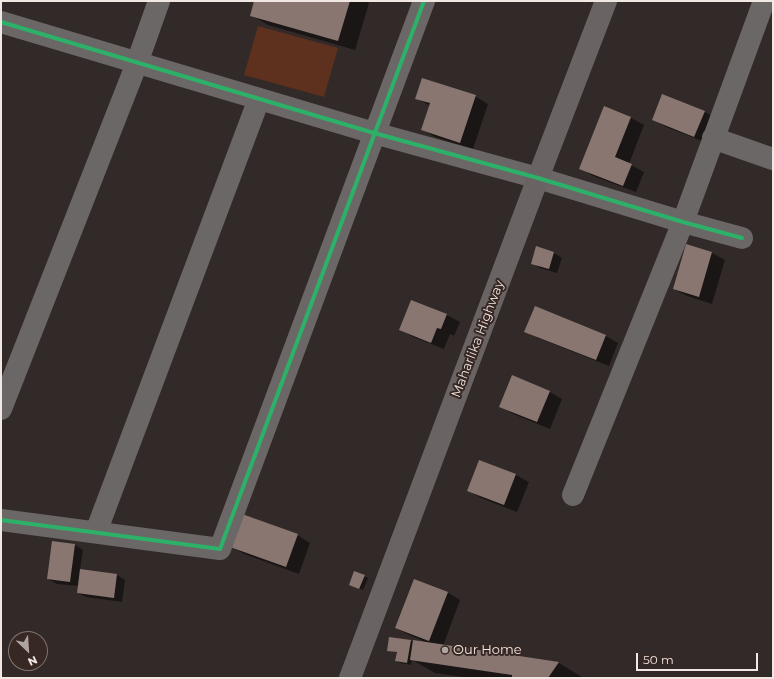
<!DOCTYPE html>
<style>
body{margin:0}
#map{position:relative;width:774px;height:679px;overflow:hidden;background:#322a28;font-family:Montserrat,sans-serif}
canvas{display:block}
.frame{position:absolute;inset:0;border:2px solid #f1e7e3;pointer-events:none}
.north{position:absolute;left:8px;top:631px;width:40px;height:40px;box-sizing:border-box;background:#372823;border:1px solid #817470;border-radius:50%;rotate:155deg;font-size:11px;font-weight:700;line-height:16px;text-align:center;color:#f1e7e3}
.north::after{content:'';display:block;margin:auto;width:14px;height:18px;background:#aea5a2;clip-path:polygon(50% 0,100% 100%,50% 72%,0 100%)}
.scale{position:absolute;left:636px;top:653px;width:122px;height:18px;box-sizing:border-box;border:2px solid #f1e7e3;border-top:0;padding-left:5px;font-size:12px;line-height:14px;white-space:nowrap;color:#f1e7e3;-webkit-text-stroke:3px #372823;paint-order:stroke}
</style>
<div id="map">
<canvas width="774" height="679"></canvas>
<div class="frame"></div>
<div class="north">N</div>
<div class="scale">50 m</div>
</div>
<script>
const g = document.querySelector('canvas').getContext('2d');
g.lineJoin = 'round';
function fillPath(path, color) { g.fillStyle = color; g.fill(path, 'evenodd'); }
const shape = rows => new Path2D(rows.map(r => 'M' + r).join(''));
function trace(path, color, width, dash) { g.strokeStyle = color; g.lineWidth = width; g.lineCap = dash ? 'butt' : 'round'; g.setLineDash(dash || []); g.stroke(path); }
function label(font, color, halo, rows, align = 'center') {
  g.font = font + ' Montserrat,sans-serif'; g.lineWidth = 4; g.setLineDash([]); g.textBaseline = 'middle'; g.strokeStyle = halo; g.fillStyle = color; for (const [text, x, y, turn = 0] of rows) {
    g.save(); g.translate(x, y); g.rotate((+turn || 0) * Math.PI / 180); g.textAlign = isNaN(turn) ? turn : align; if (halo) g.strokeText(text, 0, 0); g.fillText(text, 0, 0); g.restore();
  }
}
fillPath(shape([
 [258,26,338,48,324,97,244,75]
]), '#5e301e');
fillPath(shape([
 [255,1,365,1,369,3,355,50,268,25,251,15],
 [663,95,705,112,717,119,707,143,666,127,653,119],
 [475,96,488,104,473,149,435,137,423,130,429,105,416,98],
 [604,108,631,118,644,125,629,164,644,172,636,192,593,176,580,168],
 [687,245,712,253,725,260,712,304,687,296,674,289],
 [554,253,562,258,557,273,540,268,532,263],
 [412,301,447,315,460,322,454,336,450,334,444,349,413,337,401,330],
 [525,331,606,336,618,343,609,366,538,338],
 [513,377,550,392,562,399,550,429,513,414,500,406],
 [479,461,516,475,529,482,517,512,481,498,468,490],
 [297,535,310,543,299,574,244,554,231,546],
 [75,545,83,550,80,570,117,575,125,580,122,602,86,597,78,593,79,586,57,584,48,579],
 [364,576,368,578,363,590,354,586],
 [447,592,460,600,443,646,559,663,582,677,581,678,470,678,435,673,412,660,411,665,400,663,396,661,398,653,388,650,411,641,414,642,428,643,409,635,396,628]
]), '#0007');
fillPath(shape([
 [254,1,350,1,338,41,250,16],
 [422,78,476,95,460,143,421,130,430,103,415,99],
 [662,94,705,111,694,137,652,120],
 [604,106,631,117,615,157,632,164,623,186,579,169],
 [686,244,712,252,699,297,673,289],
 [536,246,554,252,549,269,531,264],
 [411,300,447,314,441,329,437,328,431,343,399,330],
 [535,306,606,335,596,360,524,332],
 [512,375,550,391,537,422,499,407],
 [479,460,516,474,504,505,467,491],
 [242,514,298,534,286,567,230,547],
 [52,541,75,544,70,582,47,579],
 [80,569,117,574,114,598,77,593],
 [354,571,365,575,359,589,349,585],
 [414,579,448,592,429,641,395,628],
 [389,637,411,640,407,663,395,661,397,652,387,651],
 [413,640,559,662,548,678,512,678,512,675,410,660]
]), '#897670');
trace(shape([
 [1,22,374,133,538,178,683,222,742,238],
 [713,138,773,159],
 [1,409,137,63,159,1],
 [573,495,683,222,764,1],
 [1,520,220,549,424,1],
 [96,532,259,99]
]), '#6b6766', 22);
trace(shape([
 [350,678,538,178,606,1]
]), '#696463', 22);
trace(shape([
 [1,22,374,133,538,178,683,222,742,238],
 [1,520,220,549,424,1]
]), '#2db169', 4);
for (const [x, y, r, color] of [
 [445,650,4,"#aea5a2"]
]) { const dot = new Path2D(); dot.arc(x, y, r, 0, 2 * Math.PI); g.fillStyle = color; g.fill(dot); trace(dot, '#372823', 1.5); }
label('13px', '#f1e7e3', '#372823', [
 ["Maharlika Highway",478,339,-69]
]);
label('13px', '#f1e7e3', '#372823', [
 ["Our Home",453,650]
], 'left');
</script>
